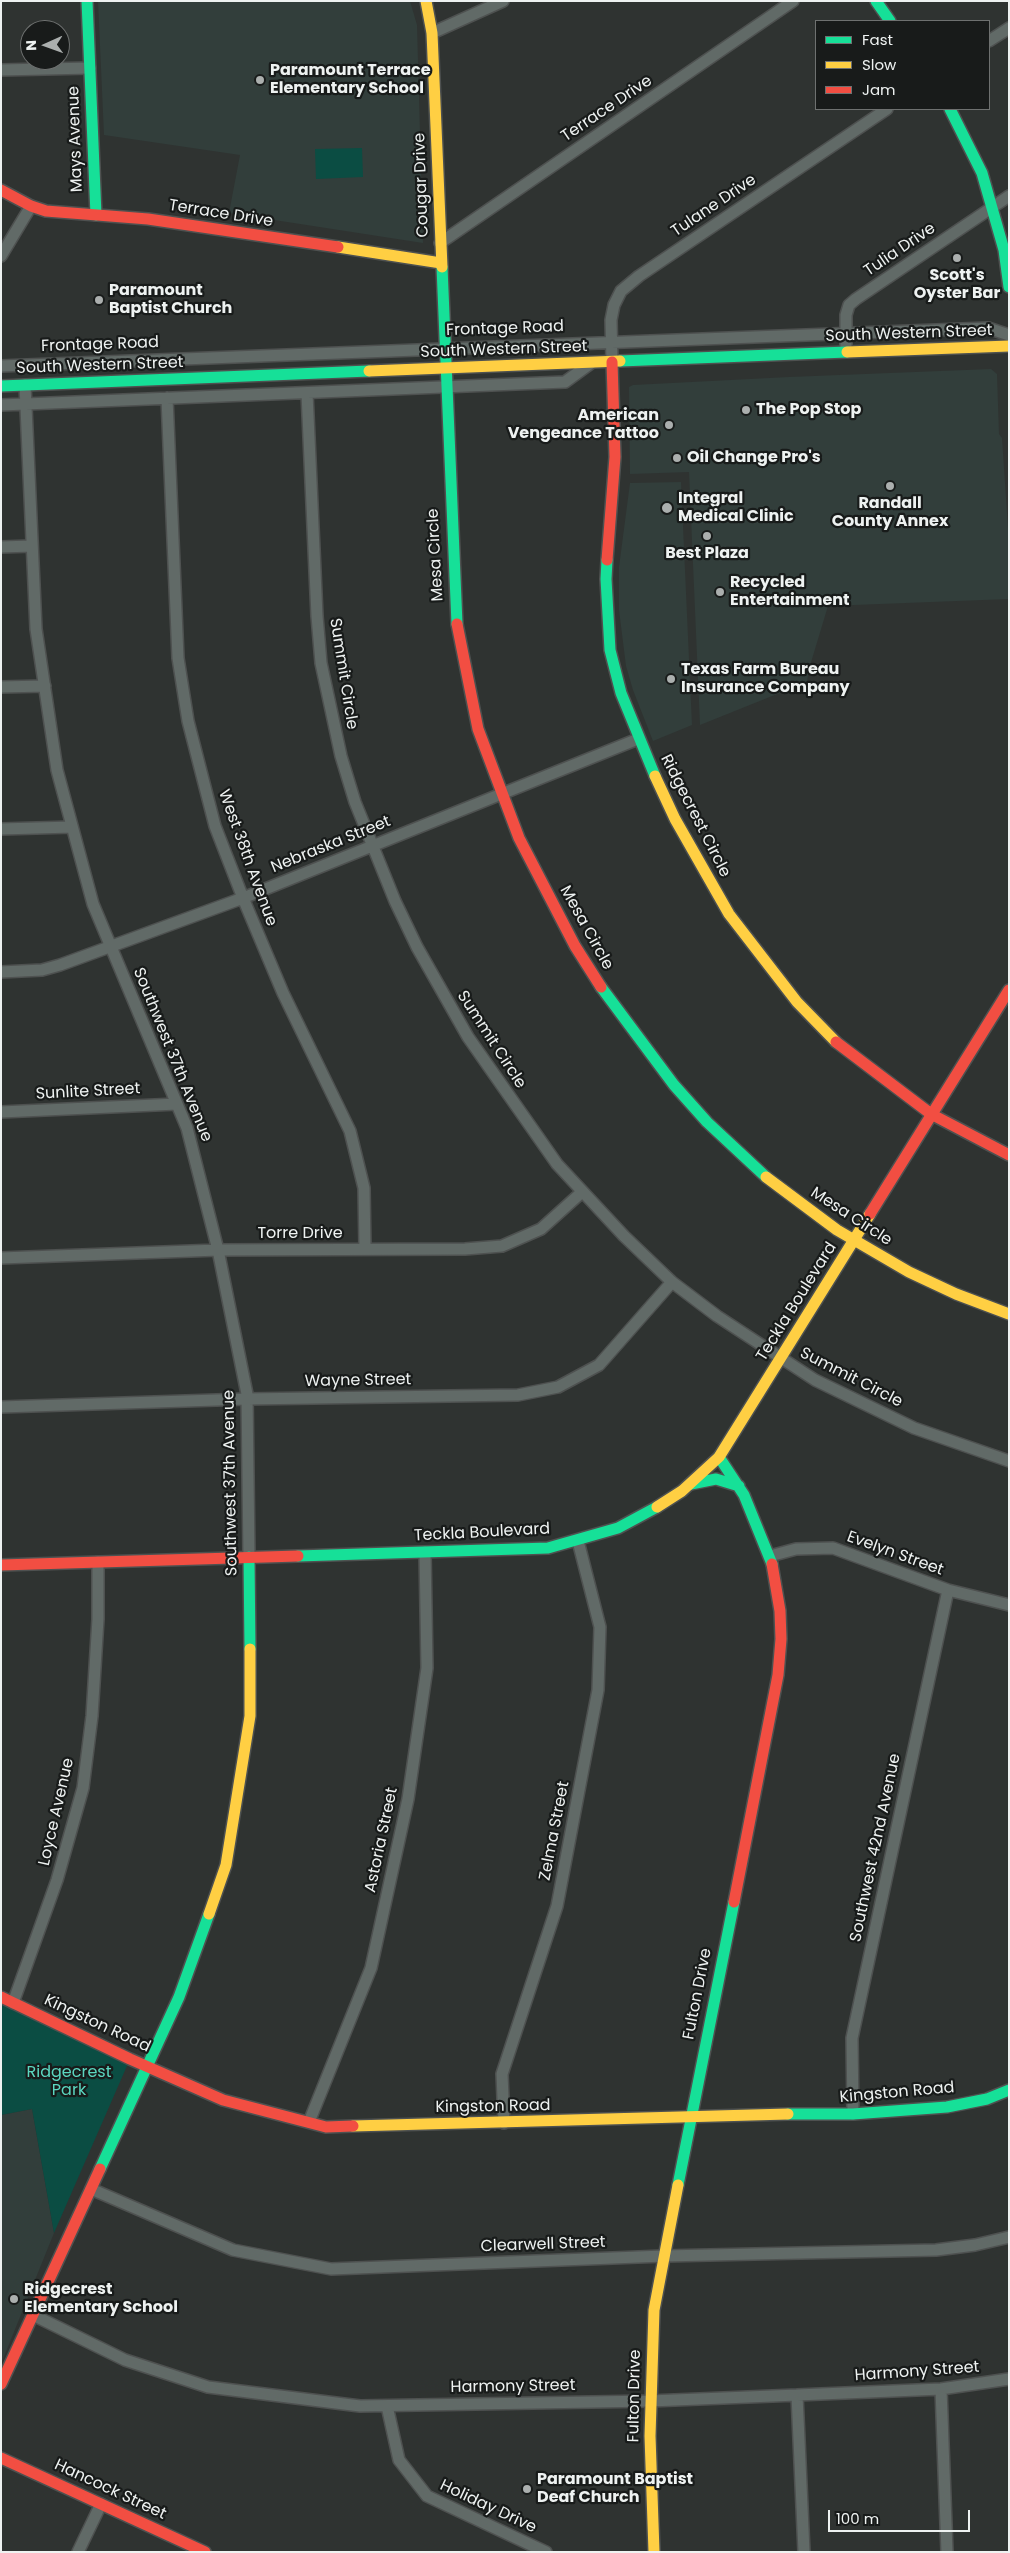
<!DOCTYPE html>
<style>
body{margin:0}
#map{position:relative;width:1010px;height:2553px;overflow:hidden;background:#2f3331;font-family:Poppins,sans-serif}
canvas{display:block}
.frame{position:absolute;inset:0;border:2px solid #eef2f1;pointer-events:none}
.legend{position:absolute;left:815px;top:20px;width:175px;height:90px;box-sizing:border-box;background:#181b1a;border:1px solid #6e7170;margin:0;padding:6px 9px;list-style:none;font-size:15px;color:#eef2f1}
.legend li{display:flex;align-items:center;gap:10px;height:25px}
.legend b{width:25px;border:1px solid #6e7170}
.north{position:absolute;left:20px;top:20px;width:50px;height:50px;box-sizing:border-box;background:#181b1a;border:1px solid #6e7170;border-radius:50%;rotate:268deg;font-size:14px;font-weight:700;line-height:20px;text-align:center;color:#eef2f1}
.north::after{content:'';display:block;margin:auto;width:18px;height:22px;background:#abafae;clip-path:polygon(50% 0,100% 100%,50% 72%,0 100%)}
.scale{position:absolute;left:828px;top:2510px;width:142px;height:22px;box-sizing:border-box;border:2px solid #eef2f1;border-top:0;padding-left:6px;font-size:15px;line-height:18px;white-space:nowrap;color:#eef2f1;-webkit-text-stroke:4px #181b1a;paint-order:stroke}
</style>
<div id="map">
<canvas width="1010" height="2553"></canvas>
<div class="frame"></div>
<ul class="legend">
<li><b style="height:6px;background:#16e098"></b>Fast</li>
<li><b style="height:6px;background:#ffcf43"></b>Slow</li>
<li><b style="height:6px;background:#f24e42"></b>Jam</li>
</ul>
<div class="north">N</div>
<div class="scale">100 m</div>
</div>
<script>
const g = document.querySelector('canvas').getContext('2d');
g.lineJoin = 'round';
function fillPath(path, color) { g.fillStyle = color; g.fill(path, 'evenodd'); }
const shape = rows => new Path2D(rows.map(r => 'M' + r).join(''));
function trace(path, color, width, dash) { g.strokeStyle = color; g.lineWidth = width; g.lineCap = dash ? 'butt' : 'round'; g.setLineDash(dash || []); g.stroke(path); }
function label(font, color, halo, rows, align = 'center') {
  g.font = font + ' Poppins,sans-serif'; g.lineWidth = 4.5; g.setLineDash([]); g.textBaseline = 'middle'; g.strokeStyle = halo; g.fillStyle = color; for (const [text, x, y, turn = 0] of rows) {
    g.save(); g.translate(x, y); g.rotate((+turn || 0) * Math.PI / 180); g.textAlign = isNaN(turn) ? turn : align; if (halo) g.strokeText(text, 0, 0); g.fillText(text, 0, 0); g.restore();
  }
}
fillPath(shape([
 [98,1,410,1,417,25,423,243,229,213,240,155,104,135],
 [991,369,997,374,999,434,1002,438,1009,543,1009,599,828,606,809,669,807,682,700,725,689,472,630,474,629,387,633,385,789,377],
 [681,482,692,725,653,741,633,690,626,666,619,610,619,567,630,483],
 [32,2109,54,2233,1,2364,1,2115]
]), '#323e3b');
fillPath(shape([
 [362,148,363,177,316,179,315,149],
 [1,2002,130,2059,54,2233,32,2109,1,2115]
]), '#0b4d43');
const street = shape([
 [432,33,503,1],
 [989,41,1009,28],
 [1,70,90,68],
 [440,243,793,1],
 [1,256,31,206],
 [846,352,846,315,849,305,856,299,1009,196],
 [612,362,611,320,614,305,621,291,639,276,887,109],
 [1,366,988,328,1009,335],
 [25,385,36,629,57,770,93,904,187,1128,218,1250,247,1394,249,1557],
 [307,393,317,616,321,663,341,756,355,802,395,901,417,947,468,1037,557,1164,624,1236,672,1282,717,1316,815,1380,914,1428,1009,1461],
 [167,398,178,658,188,721,215,826,243,898,283,993,350,1131,364,1188,365,1249],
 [1,405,565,382,591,363],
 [1,547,32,546],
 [1,687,45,686],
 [1,829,72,827],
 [1,972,42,970,60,965,243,898,638,739],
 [1,1112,177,1104],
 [1,1258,218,1250,465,1249,502,1246,541,1229,582,1192],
 [1,1407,247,1399,518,1395,558,1387,599,1365,672,1282],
 [770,1556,796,1549,833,1548,948,1590,1009,1605],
 [13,2003,57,1880,83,1788,92,1716,98,1619,98,1562],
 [853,2114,852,2038,948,1590],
 [309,2122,371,1968,408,1799,427,1668,425,1552],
 [504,2123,502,2074,557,1906,598,1690,600,1627,578,1541],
 [91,2189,233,2250,331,2269,664,2256,936,2250,975,2245,1009,2237],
 [33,2315,125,2360,208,2387,360,2406,650,2401,797,2395,941,2389,1009,2379],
 [941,2389,947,2552],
 [797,2395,804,2552],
 [387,2406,399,2460,427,2496,546,2552],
 [78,2552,101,2504]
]);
const fast = shape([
 [87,1,96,215],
 [876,1,890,21],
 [950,109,982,173,1004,250,1009,287],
 [442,267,457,624],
 [620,361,847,352],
 [1,386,369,371],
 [607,560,606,579,610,650,621,693,655,776],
 [601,987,674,1085,707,1122,766,1177],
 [719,1457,744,1495,772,1564],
 [691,1484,716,1479,739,1486],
 [298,1556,548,1548,618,1528,657,1507],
 [249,1557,250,1649],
 [788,2114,853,2114,947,2107,987,2099,1009,2090],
 [100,2169,179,1997,209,1914],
 [678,2185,734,1902]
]);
const slow = shape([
 [426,1,432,33,442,267],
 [338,247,441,263],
 [847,352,1009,346],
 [369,371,620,361],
 [655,776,675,819,729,914,797,1002,836,1042],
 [766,1177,837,1230,909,1272,956,1294,1009,1314],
 [657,1507,682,1491,719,1457,870,1214],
 [209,1914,226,1865,250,1716,250,1649],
 [353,2126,788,2114],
 [654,2552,650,2436,654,2310,678,2185]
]);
const jam = shape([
 [1,190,31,206,46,211,148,219,338,247],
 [607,560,615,457,612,362],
 [457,624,478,729,519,838,575,946,601,987],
 [836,1042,931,1114,1009,1155],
 [870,1214,1009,990],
 [1,1565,298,1556],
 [734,1902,778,1675,781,1639,780,1611,772,1564],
 [1,1997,130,2059,223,2100,326,2127,353,2126],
 [1,2384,100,2169],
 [1,2458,205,2552]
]);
trace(street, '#4e5150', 14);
trace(fast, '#4e5150', 14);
trace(slow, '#4e5150', 14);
trace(jam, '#4e5150', 14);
trace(street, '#616a67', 11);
trace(fast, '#16e098', 11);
trace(slow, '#ffcf43', 11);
trace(jam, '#f24e42', 11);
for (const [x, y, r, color] of [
 [260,80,5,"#abafae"],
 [957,258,5,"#abafae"],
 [99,300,5,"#abafae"],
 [746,410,5,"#abafae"],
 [669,425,5,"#abafae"],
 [677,458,5,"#abafae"],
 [890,486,5,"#abafae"],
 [667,508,6,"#abafae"],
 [707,536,5,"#abafae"],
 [720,592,5,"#abafae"],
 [671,679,5,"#abafae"],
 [14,2299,5,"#abafae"],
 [527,2489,5,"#abafae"]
]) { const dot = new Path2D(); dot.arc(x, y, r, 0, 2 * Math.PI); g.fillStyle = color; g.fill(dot); trace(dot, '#181b1a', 2); }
label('bold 16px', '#eef2f1', '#181b1a', [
 ["Paramount Terrace",270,71],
 ["Elementary School",270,89],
 ["Scott's",957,276,"center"],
 ["Oyster Bar",957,294,"center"],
 ["Paramount",109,291],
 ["Baptist Church",109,309],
 ["The Pop Stop",756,410],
 ["American",659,416,"right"],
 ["Vengeance Tattoo",659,434,"right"],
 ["Oil Change Pro's",687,458],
 ["Integral",678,499],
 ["Medical Clinic",678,517],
 ["Randall",890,504,"center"],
 ["County Annex",890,522,"center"],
 ["Best Plaza",707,554,"center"],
 ["Recycled",730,583],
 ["Entertainment",730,601],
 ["Texas Farm Bureau",681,670],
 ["Insurance Company",681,688],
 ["Ridgecrest",24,2290],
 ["Elementary School",24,2308],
 ["Paramount Baptist",537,2480],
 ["Deaf Church",537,2498]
], 'left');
label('16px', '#eef2f1', '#181b1a', [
 ["Terrace Drive",607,109,-34],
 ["Mays Avenue",76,139,-92],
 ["Cougar Drive",422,185,-92],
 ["Tulane Drive",714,206,-34],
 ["Terrace Drive",221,214,9],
 ["Tulia Drive",900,250,-34],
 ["Frontage Road",505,329,-2],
 ["South Western Street",909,334,-2],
 ["Frontage Road",100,345,-2],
 ["South Western Street",504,350,-2],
 ["South Western Street",100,366,-2],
 ["Mesa Circle",436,555,-93],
 ["Summit Circle",343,674,81],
 ["Ridgecrest Circle",695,816,63],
 ["Nebraska Street",331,845,-22],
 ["West 38th Avenue",247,858,70],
 ["Mesa Circle",586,928,61],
 ["Summit Circle",491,1040,57],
 ["Southwest 37th Avenue",172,1055,68],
 ["Sunlite Street",88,1092,-3],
 ["Mesa Circle",851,1217,33],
 ["Torre Drive",300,1234],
 ["Teckla Boulevard",797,1302,-58],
 ["Summit Circle",851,1378,27],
 ["Wayne Street",358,1381,-1],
 ["Southwest 37th Avenue",231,1483,-91],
 ["Teckla Boulevard",482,1533,-3],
 ["Evelyn Street",895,1554,20],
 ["Loyce Avenue",57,1812,-77],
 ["Zelma Street",555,1831,-79],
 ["Astoria Street",382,1840,-78],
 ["Southwest 42nd Avenue",876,1848,-78],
 ["Fulton Drive",698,1994,-79],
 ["Kingston Road",97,2024,25],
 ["Kingston Road",897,2093,-5],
 ["Kingston Road",493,2107,-1],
 ["Clearwell Street",543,2245,-2],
 ["Harmony Street",917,2372,-4],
 ["Harmony Street",513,2387,-1],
 ["Fulton Drive",635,2396,-89],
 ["Hancock Street",110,2490,25],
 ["Holiday Drive",488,2507,25]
]);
label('16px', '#5bd7c0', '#181b1a', [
 ["Ridgecrest",69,2073],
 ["Park",69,2091]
]);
</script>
